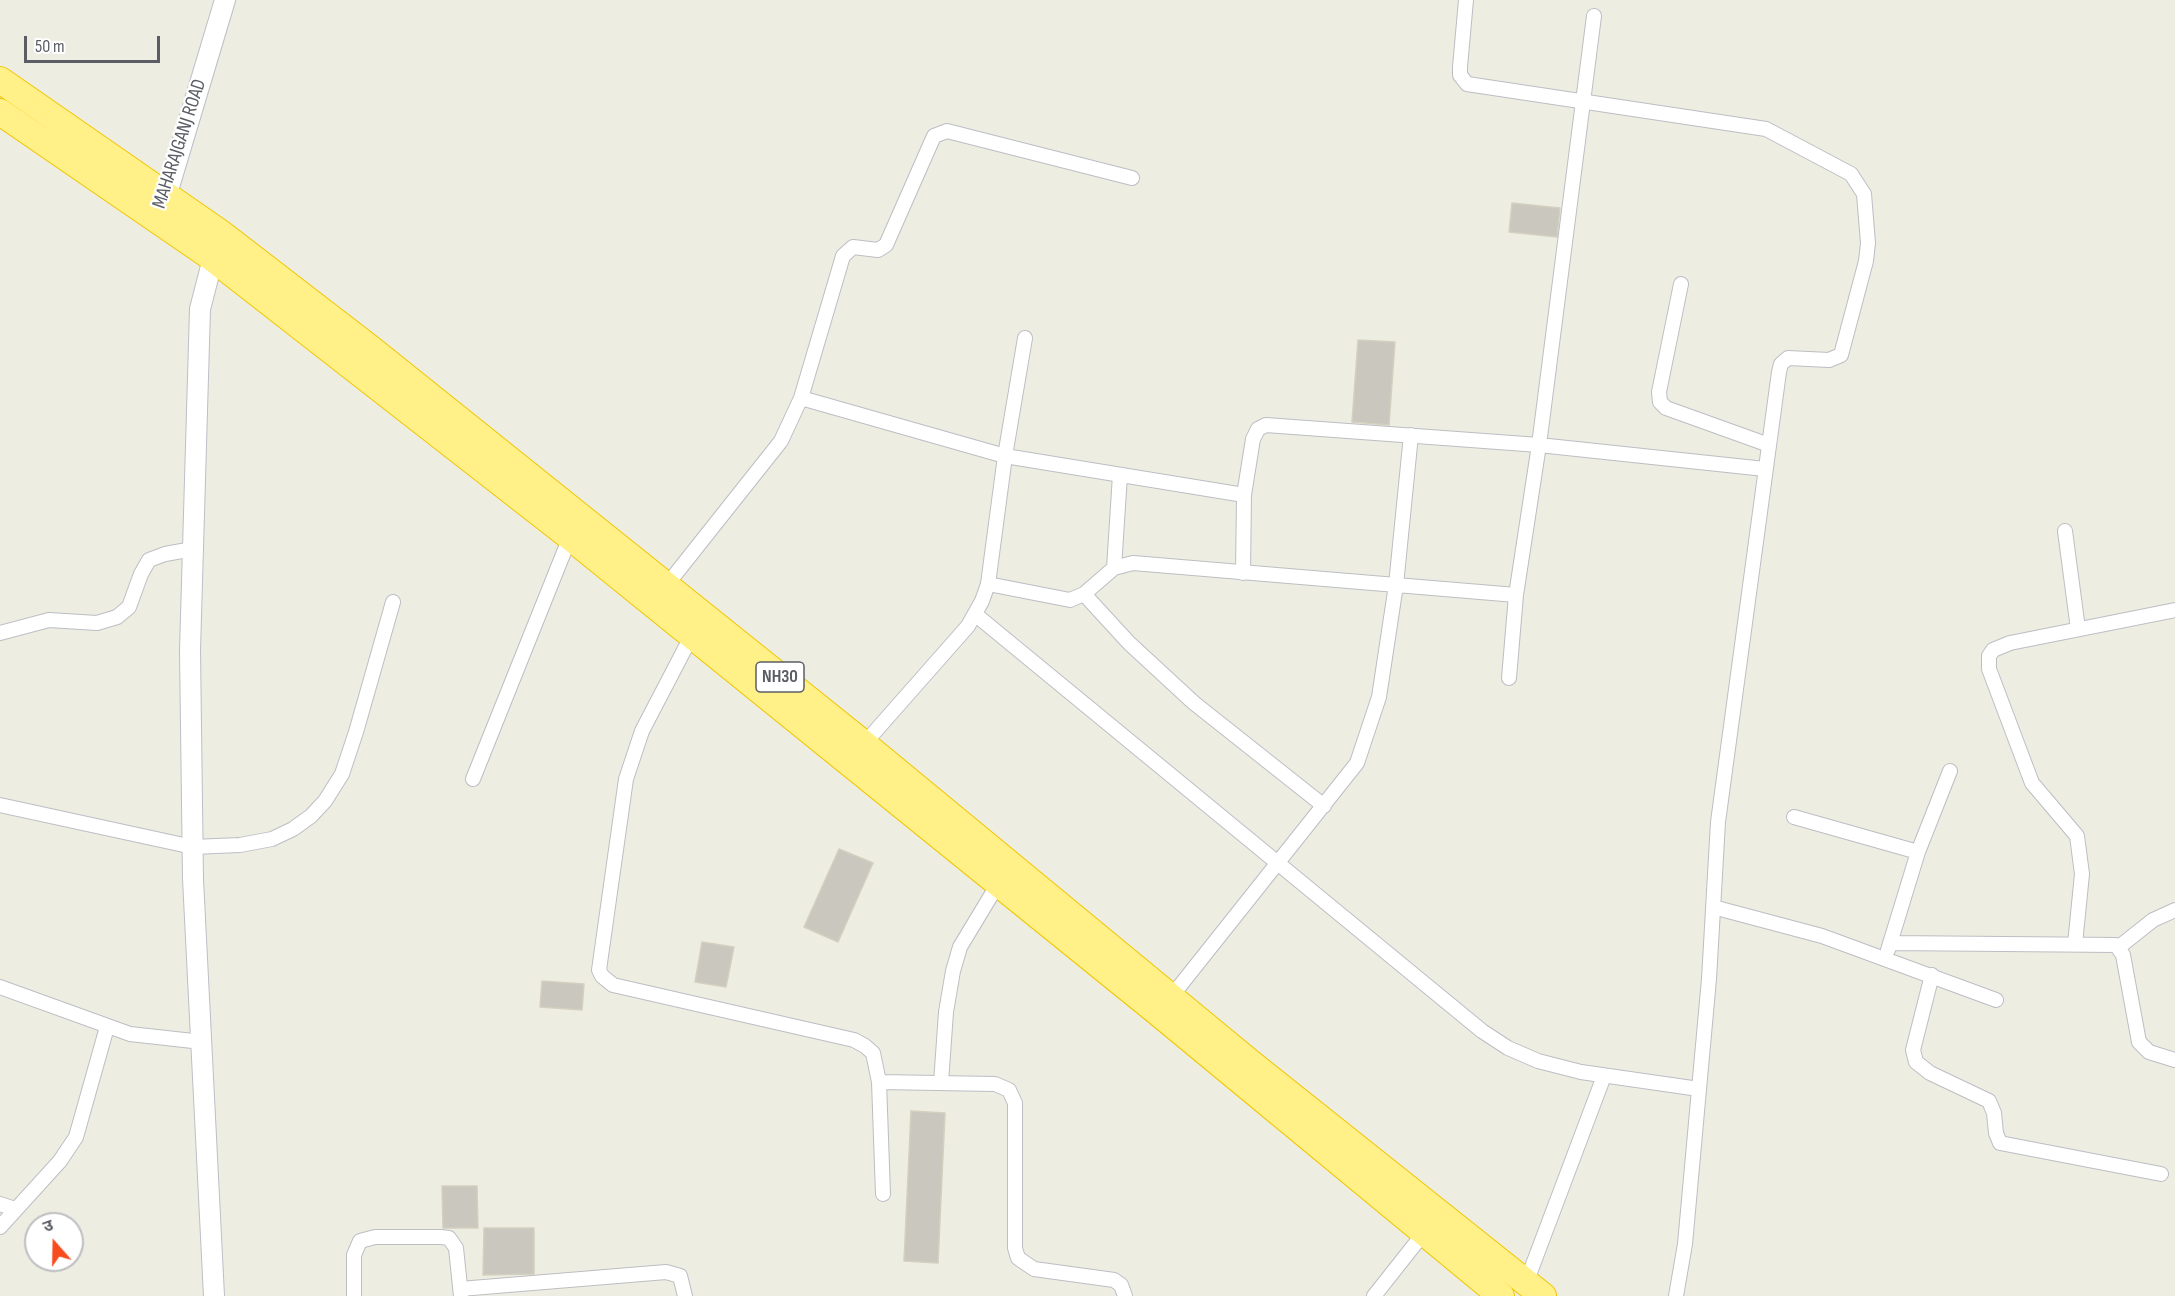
<!DOCTYPE html>
<meta charset="utf-8">
<style>
body{margin:0}
#map{position:relative;width:2175px;height:1296px;overflow:hidden;background:#eeede1;font-family:"Sofia Sans Condensed","Noto Sans Devanagari",sans-serif}
canvas{display:block}
.north{position:absolute;left:24px;top:1212px;width:60px;height:60px;box-sizing:border-box;background:#fff;border:2px solid #bdbec1;border-radius:50%;rotate:340deg;font-size:16px;font-weight:700;line-height:24px;text-align:center;color:#5a5d64}
.north::after{content:'';display:block;margin:auto;width:21px;height:27px;background:#f84c1e;clip-path:polygon(50% 0,100% 100%,50% 72%,0 100%)}
.scale{position:absolute;left:24px;top:36px;width:136px;height:27px;box-sizing:border-box;border:3px solid #5a5d64;border-top:0;padding-left:8px;font-size:18px;line-height:21px;white-space:nowrap;color:#5a5d64;-webkit-text-stroke:4px #fff;paint-order:stroke}
</style>
<div id="map">
<canvas width="2175" height="1296"></canvas>
<div class="north">उ</div>
<div class="scale">50 m</div>
</div>
<script>
const g = document.querySelector('canvas').getContext('2d');
g.lineJoin = 'round';
function fillPath(path, color) { g.fillStyle = color; g.fill(path, 'evenodd'); }
const shape = rows => new Path2D(rows.map(r => 'M' + r).join(''));
function trace(path, color, width, dash) { g.strokeStyle = color; g.lineWidth = width; g.lineCap = dash ? 'butt' : 'round'; g.setLineDash(dash || []); g.stroke(path); }
function label(font, color, halo, rows, align = 'center') {
  g.font = font + ' "Sofia Sans Condensed",sans-serif'; g.lineWidth = 4.5; g.setLineDash([]); g.textBaseline = 'middle'; g.strokeStyle = halo; g.fillStyle = color; for (const [text, x, y, turn = 0] of rows) {
    g.save(); g.translate(x, y); g.rotate((+turn || 0) * Math.PI / 180); g.textAlign = isNaN(turn) ? turn : align; if (halo) g.strokeText(text, 0, 0); g.fillText(text, 0, 0); g.restore();
  }
}
const building = shape([
 [1512,203,1560,208,1557,237,1509,232,1512,203],
 [1358,340,1395,342,1389,425,1352,422,1358,340],
 [839,849,873,863,838,942,804,927,839,849],
 [702,942,734,947,726,987,695,982,702,942],
 [542,981,584,984,582,1010,540,1007,542,981],
 [911,1111,945,1113,938,1263,904,1261,911,1111],
 [442,1186,477,1186,478,1228,443,1228,442,1186],
 [484,1228,534,1228,534,1274,483,1275,484,1228]
]);
fillPath(building, '#c9c7be');
trace(building, '#d4d0bf', 1.5);
const street = shape([
 [1466,0,1460,67,1460,75,1467,84,1766,129,1851,174,1864,194,1868,243,1866,261,1841,355,1829,360,1788,358,1781,364,1779,372,1718,822,1709,979,1685,1244,1676,1296],
 [1681,284,1659,392,1660,402,1666,408,1769,445],
 [801,398,1005,456,1244,495],
 [2065,531,2078,629],
 [1114,568,1120,475],
 [1243,573,1244,495,1253,439,1258,429,1266,425,1539,445,1765,469],
 [988,584,1070,600,1084,594,1114,568,1133,563,1516,595],
 [666,586,781,441,801,398,843,256,853,247,878,250,886,245,934,136,947,131,1132,178],
 [1084,594,1129,643,1194,703,1324,806],
 [976,615,1482,1031,1508,1048,1538,1061,1581,1072,1699,1089],
 [0,633,49,620,97,623,117,617,129,607,141,574,149,560,165,554,193,549],
 [691,637,642,731,626,779,599,970,602,976,613,985,854,1040,865,1046,873,1053,879,1082,883,1194],
 [1509,678,1516,595,1539,445,1594,16],
 [864,744,968,626,982,601,988,584,1005,456,1025,338],
 [473,779,570,537],
 [0,805,193,847,240,845,272,839,293,829,311,816,325,801,342,774,356,732,393,602],
 [1794,817,1918,852],
 [1713,907,1822,936,1996,1000],
 [1890,943,2116,945,2123,955,2139,1042,2149,1052,2175,1060],
 [2075,944,2082,874,2077,836,2032,783,1989,669,1989,656,1993,650,2010,643,2175,610],
 [2119,947,2153,920,2175,910],
 [1888,950,1918,852,1950,771],
 [1932,975,1913,1050,1916,1062,1930,1073,1989,1101,1994,1113,1996,1133,2000,1143,2161,1174],
 [0,987,130,1034,202,1042],
 [1171,997,1357,763,1379,697,1396,585,1411,435],
 [879,1082,995,1084,1009,1090,1015,1103,1015,1248,1018,1258,1034,1269,1114,1280,1121,1285,1125,1296],
 [941,1083,946,1012,953,971,960,947,998,884],
 [0,1204,15,1209],
 [0,1227,60,1161,76,1137,107,1027],
 [1526,1283,1604,1076],
 [460,1289,666,1272,680,1276,685,1296],
 [354,1296,354,1255,360,1241,375,1237,441,1237,449,1238,456,1248,461,1296],
 [1374,1296,1423,1234]
]);
const secondary = shape([
 [163,207,225,0],
 [214,1296,193,879,190,650,200,309,216,247]
]);
const highway = shape([
 [0,80,222,234,370,348,864,744,1252,1064,1543,1296],
 [0,112,211,257,570,537,1156,1011,1501,1296]
]);
trace(street, '#bcbec4', 16);
trace(secondary, '#bcbfc7', 22);
trace(highway, '#f0c600', 28);
trace(street, '#fff', 14);
trace(secondary, '#fff', 20);
trace(highway, '#fff188', 26);
for (const [x, y, w] of [
 [780,677,48]
]) { const box = new Path2D(); box.roundRect(x - w / 2, y - 15, w, 30, 4.5); g.fillStyle = '#fff'; g.fill(box); trace(box, '#5a5d64', 1.5); }
label('bold 18px', '#5a5d64', null, [
 ["NH30",780,677]
]);
label('20px', '#5a5d64', '#fff', [
 ["MAHARAJGANJ ROAD",180,144,-72]
]);
</script>
